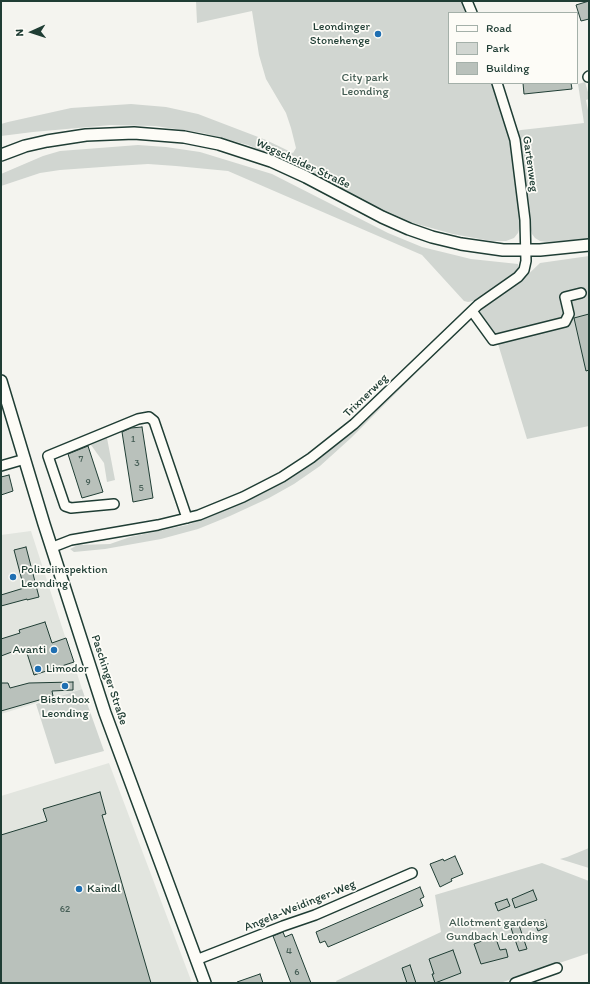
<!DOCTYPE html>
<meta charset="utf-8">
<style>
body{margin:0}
#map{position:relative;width:590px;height:984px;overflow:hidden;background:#f4f4ef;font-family:Itim,sans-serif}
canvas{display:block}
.frame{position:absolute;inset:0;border:2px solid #1f3d34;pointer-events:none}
.legend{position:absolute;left:448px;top:12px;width:130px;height:72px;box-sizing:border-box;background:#fdfcf7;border:1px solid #a4b0a9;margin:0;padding:5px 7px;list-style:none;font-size:12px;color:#1f3d34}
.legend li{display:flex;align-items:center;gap:8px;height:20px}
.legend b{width:20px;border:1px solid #a4b0a9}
.north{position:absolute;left:12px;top:12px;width:40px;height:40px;-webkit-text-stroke:3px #fdfcf7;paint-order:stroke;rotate:267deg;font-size:11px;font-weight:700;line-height:16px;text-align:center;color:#1f3d34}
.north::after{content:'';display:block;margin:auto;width:14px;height:18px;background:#1f3d34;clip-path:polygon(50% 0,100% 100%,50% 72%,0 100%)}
</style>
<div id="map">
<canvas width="590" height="984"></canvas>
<div class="frame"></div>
<ul class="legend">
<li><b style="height:5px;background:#fdfcf7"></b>Road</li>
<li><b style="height:11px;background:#d1d6d1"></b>Park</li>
<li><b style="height:11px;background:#b9c1bb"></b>Building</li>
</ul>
<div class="north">N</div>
</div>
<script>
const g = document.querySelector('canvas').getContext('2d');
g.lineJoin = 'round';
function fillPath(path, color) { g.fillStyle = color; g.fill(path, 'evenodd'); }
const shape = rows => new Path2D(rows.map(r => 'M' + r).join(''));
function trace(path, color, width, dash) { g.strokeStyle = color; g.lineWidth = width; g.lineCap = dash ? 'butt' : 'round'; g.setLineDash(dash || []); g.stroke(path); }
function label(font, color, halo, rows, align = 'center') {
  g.font = font + ' Itim,sans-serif'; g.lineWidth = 3.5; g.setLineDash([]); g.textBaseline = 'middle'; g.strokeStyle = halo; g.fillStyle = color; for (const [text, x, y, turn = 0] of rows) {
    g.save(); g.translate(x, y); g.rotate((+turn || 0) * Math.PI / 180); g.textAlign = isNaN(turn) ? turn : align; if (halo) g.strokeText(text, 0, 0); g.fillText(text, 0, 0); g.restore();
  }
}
fillPath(shape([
 [31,531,82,689,1,714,1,535],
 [109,763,192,983,1,983,1,796]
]), '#e2e5df');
fillPath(shape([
 [196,1,462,1,467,13,449,13,449,83,492,83,511,134,521,223,518,233,514,238,506,241,491,241,453,234,413,223,373,205,307,171,307,169,284,158,283,160,248,145,203,133,155,126,111,125,33,132,1,136,1,124,8,122,71,108,131,104,166,107,198,114,266,140,293,153,296,148,291,128,286,113,266,79,259,55,252,11,197,23],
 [585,82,588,92,589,92,589,99,586,100,589,116,589,239,547,242,540,241,535,238,532,234,528,220,518,131,521,130,584,123,578,84],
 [138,145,166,147,200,152,272,174,388,233,422,247,471,259,518,264,518,268,516,273,508,280,473,301,468,302,464,301,422,255,228,171,176,166,148,164,116,166,60,170,40,173,1,186,1,174,43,156,60,151],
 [589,256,589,426,527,439,495,334,481,315,480,311,482,308,518,284,540,263],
 [422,367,351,438,320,466,294,484,269,498,230,516,198,529,161,539,105,549,74,552,70,549,78,545,110,544,130,537,187,525,212,516,263,493,291,478,318,460,350,434],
 [107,438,115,480,107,482,104,463,91,445],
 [82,689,104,751,55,764,36,704],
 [589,848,589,868,560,859,567,857],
 [542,863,589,881,589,953,500,983,337,983,336,981,441,932,435,895]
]), '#d1d6d1');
const building = shape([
 [589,1,589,19,581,21,576,5,589,1],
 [523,83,571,83,572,89,524,94,523,83],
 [589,314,589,370,586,371,574,318,589,314],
 [142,427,153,498,133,502,122,432,131,428,142,427],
 [88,446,103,492,82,498,68,454,88,446],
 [9,475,13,491,1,495,1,477,9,475],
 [26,547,39,597,27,600,27,599,1,606,1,595,24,588,14,550,26,547],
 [45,622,52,643,66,638,74,662,34,675,25,647,1,656,1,639,20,633,19,630,45,622],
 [73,682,73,690,52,691,53,696,1,711,1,683,8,683,10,688,29,683,73,682],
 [100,792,106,814,102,815,151,983,1,983,1,835,47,821,43,809,100,792],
 [455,856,463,874,451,879,452,881,440,887,430,864,443,859,444,861,455,856],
 [420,887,424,897,420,899,423,906,328,947,325,941,320,943,316,932,420,887],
 [533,890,537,900,515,908,512,899,533,890],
 [507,899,510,906,498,911,495,903,507,899],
 [545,920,547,927,538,931,535,923,545,920],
 [519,925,527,949,519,951,511,928,519,925],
 [283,932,285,937,292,934,311,983,291,983,273,936,283,932],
 [495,936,500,950,506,949,508,957,481,964,474,944,495,936],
 [453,950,461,973,435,983,432,974,434,974,429,959,453,950],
 [410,965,416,983,407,983,402,968,410,965],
 [260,974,263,983,237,983,237,982,260,974]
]);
fillPath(building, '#b9c1bb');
trace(building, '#1f3d34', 1);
const minor = shape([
 [467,1,472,13],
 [588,77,589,76],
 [472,311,493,340,565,322,569,314,565,297,581,293],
 [1,466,25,459],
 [114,504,71,508,65,506,48,456,138,419,149,417,154,421,187,518],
 [53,547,71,540,158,525,199,515,243,497,282,477,311,458,354,424,478,305,518,277,524,270,526,261,525,220,515,140,497,83],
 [196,960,283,926,315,915,412,873],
 [515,983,557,968]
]);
const tertiary = shape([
 [1,155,25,146,47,141,86,135,134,133,184,137,219,144,271,161,306,177,382,217,409,229,432,237,461,244,503,250,540,250,589,245],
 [1,381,44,524,105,713,205,983]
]);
trace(minor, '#1f3d34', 12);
trace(tertiary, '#1f3d34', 14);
trace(minor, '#fdfcf7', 9);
trace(tertiary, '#fdfcf7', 11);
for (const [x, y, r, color] of [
 [378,34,4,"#1f6fb2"],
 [13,577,4,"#1f6fb2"],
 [54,650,4,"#1f6fb2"],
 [38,669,4,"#1f6fb2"],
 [65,686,4,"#1f6fb2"],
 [79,889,4,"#1f6fb2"]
]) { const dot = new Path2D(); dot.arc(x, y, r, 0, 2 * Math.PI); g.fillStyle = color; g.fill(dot); trace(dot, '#fdfcf7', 1.5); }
label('10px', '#465e56', null, [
 ["1",133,439],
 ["7",81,459],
 ["3",137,463],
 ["9",88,482],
 ["5",141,488],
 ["62",65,909],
 ["4",289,951],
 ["6",297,972]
]);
label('12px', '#1f3d34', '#fdfcf7', [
 ["Leondinger",370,27,"right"],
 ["Stonehenge",370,41,"right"],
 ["Polizeiinspektion",21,570],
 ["Leonding",21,584],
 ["Avanti",46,650,"right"],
 ["Limodor",46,669],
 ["Bistrobox",65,700,"center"],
 ["Leonding",65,714,"center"],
 ["Kaindl",87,889]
], 'left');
label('12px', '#435c53', '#fdfcf7', [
 ["City park",365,78],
 ["Leonding",365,92],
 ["Allotment gardens",497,923],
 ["Gundbach Leonding",497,937]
]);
label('12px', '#1f3d34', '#fdfcf7', [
 ["Wegscheider Straße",303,164,25],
 ["Gartenweg",530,164,82],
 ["Trixnerweg",366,396,-44],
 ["Paschinger Straße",109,680,72],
 ["Angela-Weidinger-Weg",300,906,-22]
]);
</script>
